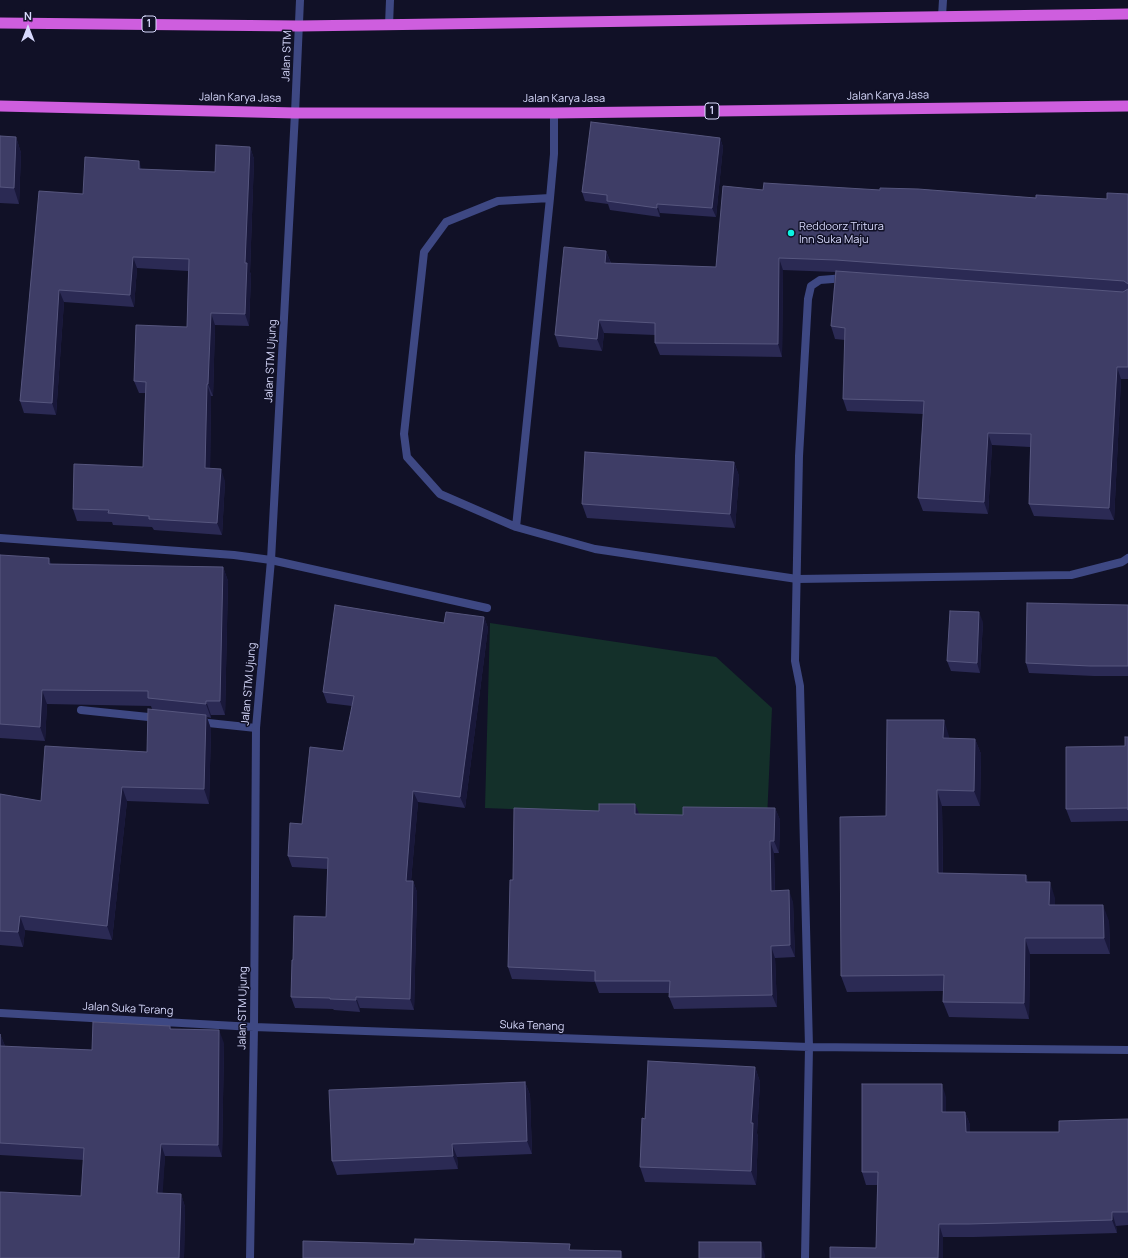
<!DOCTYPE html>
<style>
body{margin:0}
#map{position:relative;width:1128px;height:1258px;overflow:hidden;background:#111127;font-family:Manrope,sans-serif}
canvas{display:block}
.north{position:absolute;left:8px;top:8px;width:40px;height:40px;-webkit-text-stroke:3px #111127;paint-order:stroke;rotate:0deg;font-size:11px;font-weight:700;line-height:16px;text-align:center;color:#d8dafd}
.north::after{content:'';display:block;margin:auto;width:14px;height:18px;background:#d8dafd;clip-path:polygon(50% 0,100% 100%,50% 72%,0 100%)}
</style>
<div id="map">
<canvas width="1128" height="1258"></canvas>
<div class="north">N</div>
</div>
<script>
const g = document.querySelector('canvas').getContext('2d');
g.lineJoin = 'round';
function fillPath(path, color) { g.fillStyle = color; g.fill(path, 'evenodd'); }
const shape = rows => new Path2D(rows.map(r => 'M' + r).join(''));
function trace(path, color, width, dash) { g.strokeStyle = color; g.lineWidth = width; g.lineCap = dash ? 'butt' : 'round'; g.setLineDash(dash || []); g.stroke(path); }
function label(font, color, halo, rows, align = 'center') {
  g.font = font + ' Manrope,sans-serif'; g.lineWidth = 3; g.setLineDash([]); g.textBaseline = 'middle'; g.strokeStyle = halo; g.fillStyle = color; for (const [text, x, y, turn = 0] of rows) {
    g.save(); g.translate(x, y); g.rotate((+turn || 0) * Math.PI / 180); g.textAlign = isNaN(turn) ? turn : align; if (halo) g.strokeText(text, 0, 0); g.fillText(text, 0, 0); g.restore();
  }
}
fillPath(shape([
 [490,623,716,657,772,708,767,819,485,808]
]), '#14302a');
trace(shape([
 [389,25,390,0],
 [554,113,554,154,550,198,498,201,446,222,424,252,404,434,407,457,440,494,516,527,595,549,797,579,1071,575,1122,562,1128,558],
 [516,527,550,198],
 [271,560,487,608],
 [81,710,158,718],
 [199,722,256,728]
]), '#3e4883', 8);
trace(shape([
 [942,16,943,0],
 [0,538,234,555,271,560],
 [0,1013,254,1027,809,1047,1128,1050],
 [250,1258,254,1027,256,728,271,560,295,113],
 [805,1258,809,1047,800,686,795,661,799,456,808,299,811,286,820,280,845,278]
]), '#3e4883', 8);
trace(shape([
 [295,113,300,0]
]), '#3e4883', 8);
trace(shape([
 [0,23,299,26,1128,14],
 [0,106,295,113,554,113,1128,106]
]), '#ce5ede', 11);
fillPath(shape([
 [0,136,16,137,21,153,19,204,0,203],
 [720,138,723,147,716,217,660,213,660,217,610,210,608,204,585,201,582,192],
 [250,147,254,159,250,272,251,275,249,326,215,325,213,396,211,396,210,468,225,481,222,535,154,530,152,527,113,525,112,522,77,521,73,509,143,467,145,393,139,393,134,381,187,327,188,271,137,268,134,307,64,302,56,415,24,413,20,401,83,194,142,169,215,172],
 [763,190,880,190,1036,198,1107,199,1128,194,1128,379,1121,379,1114,520,1034,516,1029,504,1030,447,992,445,988,514,923,511,918,498,923,414,847,411,843,399,845,340,835,339,831,326,835,272,783,270,782,357,660,355,655,343,655,335,604,333,602,351,559,347,555,335,606,251,611,263,716,267],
 [734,462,739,476,735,528,587,518,582,504],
 [0,555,52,564,223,567,228,581,225,715,211,715,211,718,207,717,211,729,209,804,127,801,112,940,25,930,23,947,0,945,0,794,41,801,147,752,152,709,151,706,47,704,45,741,0,738],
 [1128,605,1128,676,1094,676,1029,673,1026,663],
 [484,617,488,628,465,808,418,802,411,881,413,881,417,892,414,1010,360,1008,360,1012,334,1010,333,1009,295,1008,291,997,293,960,326,917,327,869,292,867,288,856,302,824,343,751,352,706,327,703,323,692,444,623],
 [983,622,980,673,951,671,947,661],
 [949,736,949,738,975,739,981,754,980,806,942,806,943,873,1026,875,1028,882,1055,898,1055,905,1109,921,1110,954,1030,954,1029,1019,949,1017,943,1002,943,991,847,992,841,976,886,816],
 [1128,737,1128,821,1071,822,1066,809,1125,746],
 [635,804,639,814,683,815,775,808,780,820,779,853,774,853,775,890,793,902,795,957,775,958,777,1007,674,1009,669,997,669,993,599,993,595,982,512,979,508,967,513,880,599,811],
 [170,1026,171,1029,224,1043,222,1157,165,1156,162,1193,181,1194,185,1207,184,1258,0,1258,81,1196,84,1160,0,1155,0,1034,5,1046,92,1050],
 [755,1067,760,1082,757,1133,758,1137,756,1185,645,1182,640,1167,645,1119],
 [525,1082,530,1095,532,1154,457,1157,458,1169,337,1175,332,1161],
 [946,1097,946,1112,965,1112,970,1125,970,1132,1059,1132,1128,1119,1128,1225,1116,1226,1117,1233,974,1237,943,1237,876,1248,877,1185,866,1185,862,1172]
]), '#2b2a54');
fillPath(shape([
 [16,137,21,153,19,204,14,188],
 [720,138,723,147,716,217,712,208],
 [250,147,254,159,250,272,251,275,249,326,245,314,245,263],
 [139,161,143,173,139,169],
 [657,204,660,213,660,217,657,208],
 [606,251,611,264,605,263],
 [133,257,137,268,134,307,130,295],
 [779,258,783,270,782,357,778,344],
 [59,290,64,302,56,415,52,403],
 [211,313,215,325,213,396,208,384],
 [599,320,604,333,602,351,597,339],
 [1117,367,1121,379,1114,520,1109,508],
 [207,384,211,396,210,480,205,468],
 [988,433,992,445,988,514,984,502],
 [734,462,739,476,735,528,730,514],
 [221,469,225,481,222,535,217,523],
 [49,558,55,573,49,564],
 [223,567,228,581,225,715,220,701],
 [979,612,983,622,980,673,977,663],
 [484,617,488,628,465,808,460,797],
 [42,690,47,704,45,741,40,727],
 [206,701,211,715,211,718,206,704],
 [206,715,211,729,209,804,204,789],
 [944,720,949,736,949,754,943,738],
 [975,739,981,754,980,806,974,791],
 [122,787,127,801,112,940,107,926],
 [937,790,942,806,943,889,938,873],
 [413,791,418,802,410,892,406,881],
 [635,804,640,816,635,814],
 [775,808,780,820,779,853,774,841],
 [770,841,774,853,775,903,771,891],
 [1026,875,1031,890,1026,882],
 [413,881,417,892,414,1010,410,999],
 [1050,882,1055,898,1055,920,1049,905],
 [789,890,793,902,795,957,790,945],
 [1103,905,1109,921,1110,954,1104,938],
 [20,916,25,930,23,947,18,932],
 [1025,938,1030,954,1029,1019,1024,1003],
 [771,946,775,958,777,1007,772,995],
 [356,997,360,1008,360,1012,356,1000],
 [219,1030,224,1043,222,1157,218,1145],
 [0,1034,5,1046,0,1046],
 [755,1067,760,1082,757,1133,758,1137,756,1185,751,1171,751,1123],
 [525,1082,530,1095,532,1154,527,1141],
 [942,1084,946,1097,946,1125,942,1112],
 [965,1112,970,1125,970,1145,966,1132],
 [161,1144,165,1156,162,1205,157,1193],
 [452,1144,457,1157,458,1169,453,1156],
 [181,1194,185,1207,184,1258,179,1258],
 [1112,1212,1116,1226,1117,1233,1112,1220],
 [939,1224,943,1237,943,1258,938,1258],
 [761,1242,765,1255,765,1258,761,1258],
 [621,1251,623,1258,621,1258]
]), '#19183a');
const building = shape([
 [591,122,720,138,712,208,657,204,657,208,607,201,607,195,582,192,591,122],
 [0,136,16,137,14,188,0,187,0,136],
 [216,145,250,147,245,263,247,263,245,314,211,313,208,384,207,384,205,468,221,469,217,523,149,519,149,516,108,513,109,510,73,509,74,464,143,467,146,382,134,381,136,325,187,327,189,259,133,257,130,295,59,290,52,403,20,401,39,191,83,194,85,157,139,161,139,169,215,172,216,145],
 [764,183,880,190,880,188,918,189,1036,198,1036,195,1107,199,1107,193,1128,194,1128,284,1124,281,836,260,779,258,778,344,655,343,655,323,599,320,597,339,555,335,564,247,606,251,605,263,716,267,723,186,763,190,764,183],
 [836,271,1123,292,1128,289,1128,367,1117,367,1109,508,1029,504,1031,434,988,433,984,502,918,498,924,401,843,399,845,328,831,326,836,271],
 [585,452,734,462,730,514,582,504,585,452],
 [0,555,49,558,49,564,223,567,220,701,206,701,206,704,148,698,148,691,42,690,40,727,0,724,0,555],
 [1027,603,1128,605,1128,666,1090,666,1026,663,1027,603],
 [335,605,444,623,446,612,484,617,460,797,413,791,406,881,413,881,410,999,356,997,356,1000,330,999,330,998,291,997,292,960,293,960,294,916,326,917,328,858,288,856,290,823,302,824,310,747,343,751,354,696,323,692,335,605],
 [950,611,979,612,977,663,947,661,950,611],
 [148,709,206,715,204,789,122,787,107,926,20,916,18,932,0,931,0,794,41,801,45,746,147,752,148,709],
 [887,720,944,720,943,738,975,739,974,791,937,790,938,873,1026,875,1026,882,1050,882,1049,905,1103,905,1104,938,1025,938,1024,1003,943,1002,944,975,841,976,840,817,886,816,887,720],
 [1125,737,1128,737,1128,810,1128,808,1066,809,1066,747,1125,746,1125,737],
 [599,804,635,804,635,814,683,815,683,807,775,808,774,841,770,841,771,891,789,890,790,945,771,946,772,995,669,997,670,981,595,981,595,971,508,967,510,880,513,880,514,808,599,811,599,804],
 [93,1022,170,1026,170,1029,219,1030,218,1145,161,1144,157,1193,181,1194,179,1258,0,1258,0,1192,81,1196,84,1148,0,1143,0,1034,0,1046,92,1050,93,1022],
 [648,1061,755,1067,751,1123,753,1123,751,1171,640,1167,642,1118,645,1119,648,1061],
 [525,1082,527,1141,452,1144,453,1156,332,1161,329,1090,525,1082],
 [862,1084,942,1084,942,1112,965,1112,966,1132,1059,1132,1059,1121,1128,1119,1128,1212,1112,1212,1112,1220,969,1224,939,1224,938,1258,830,1258,830,1247,876,1248,878,1172,862,1172,862,1084],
 [415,1239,570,1244,569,1250,621,1251,621,1258,303,1258,303,1241,414,1244,415,1239],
 [699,1242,761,1242,761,1258,699,1258,699,1242]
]);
fillPath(building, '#3e3d66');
trace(building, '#56567e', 1);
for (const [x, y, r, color] of [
 [791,233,4,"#0cf5e2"]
]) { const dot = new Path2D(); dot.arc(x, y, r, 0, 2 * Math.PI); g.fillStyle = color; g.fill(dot); trace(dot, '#111127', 1.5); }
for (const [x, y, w] of [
 [149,24,14],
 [712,111,14]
]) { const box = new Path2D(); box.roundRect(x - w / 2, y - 8, w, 16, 3); g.fillStyle = '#111127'; g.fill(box); trace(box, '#d8dafd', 1); }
label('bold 10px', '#d8dafd', null, [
 ["1",149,24],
 ["1",712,111]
]);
label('11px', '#d8dafd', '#111127', [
 ["Jalan STM",287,56,-88],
 ["Jalan Karya Jasa",888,96,-1],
 ["Jalan Karya Jasa",240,98,1],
 ["Jalan Karya Jasa",564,99],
 ["Jalan STM Ujung",271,361,-87],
 ["Jalan STM Ujung",249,684,-85],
 ["Jalan STM Ujung",243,1008,-89],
 ["Jalan Suka Terang",128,1009,3],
 ["Suka Tenang",532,1026,2]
]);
label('11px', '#d8dafd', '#111127', [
 ["Reddoorz Tritura",799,227],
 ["Inn Suka Maju",799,240]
], 'left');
</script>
